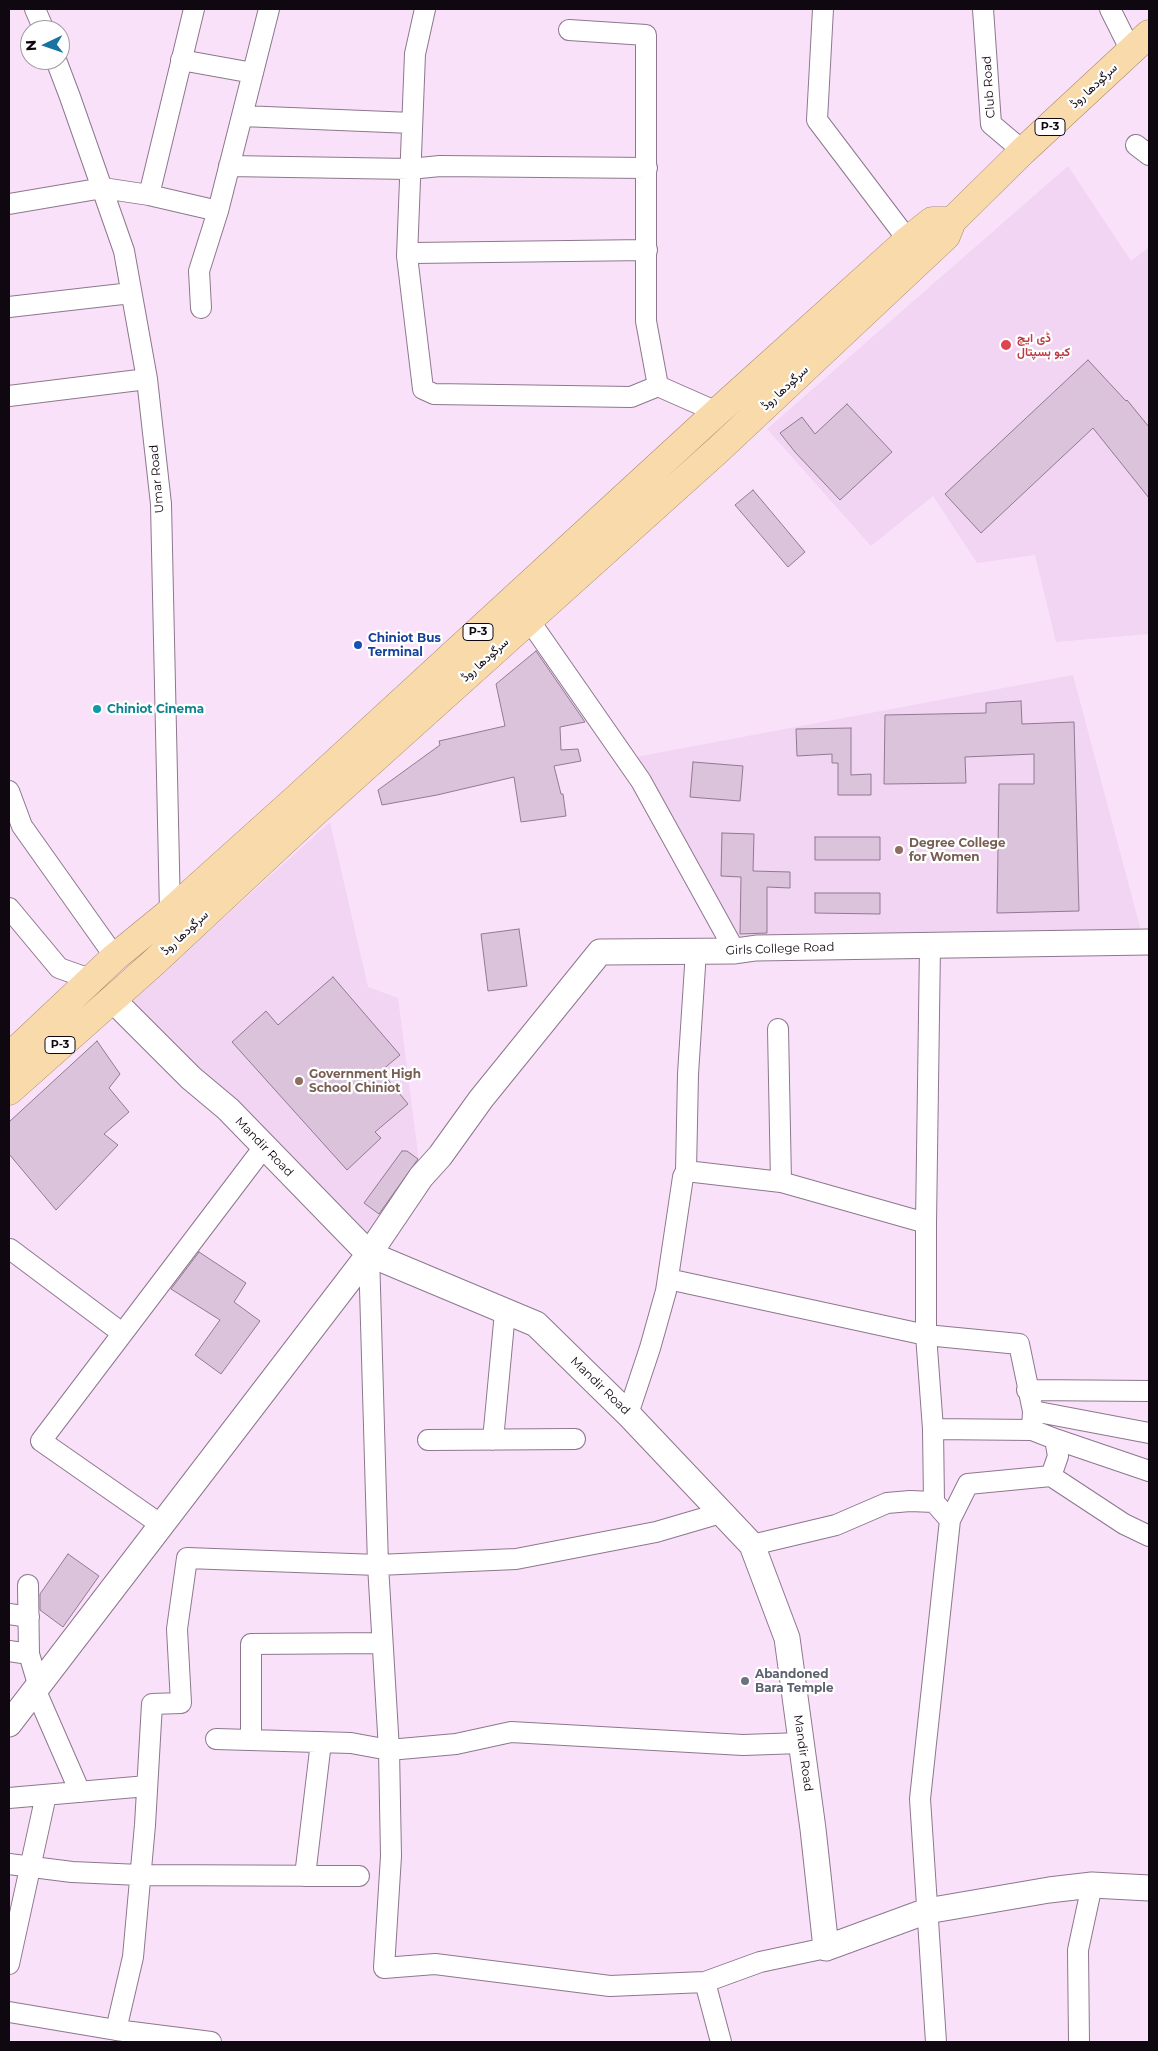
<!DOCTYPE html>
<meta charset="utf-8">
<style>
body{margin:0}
#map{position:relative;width:1158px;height:2051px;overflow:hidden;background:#fae1fa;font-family:Montserrat,sans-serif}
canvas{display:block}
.frame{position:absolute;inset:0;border:10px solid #100810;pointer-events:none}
.north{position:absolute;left:20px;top:20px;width:50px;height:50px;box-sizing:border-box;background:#fff;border:1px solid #9f9c9f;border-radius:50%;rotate:267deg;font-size:14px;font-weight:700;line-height:20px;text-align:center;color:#100810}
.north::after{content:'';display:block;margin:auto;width:18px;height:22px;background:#1a74a3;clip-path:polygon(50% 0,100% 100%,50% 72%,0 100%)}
</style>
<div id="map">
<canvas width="1158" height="2051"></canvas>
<div class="frame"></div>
<div class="north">N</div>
</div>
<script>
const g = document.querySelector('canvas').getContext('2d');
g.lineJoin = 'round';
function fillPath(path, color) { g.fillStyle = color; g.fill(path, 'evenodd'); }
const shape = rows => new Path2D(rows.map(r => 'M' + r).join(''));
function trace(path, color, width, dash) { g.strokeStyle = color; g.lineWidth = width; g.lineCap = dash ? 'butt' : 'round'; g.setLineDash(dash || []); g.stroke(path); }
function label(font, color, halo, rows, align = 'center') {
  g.font = font + ' Montserrat,Vazirmatn,sans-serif'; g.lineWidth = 4.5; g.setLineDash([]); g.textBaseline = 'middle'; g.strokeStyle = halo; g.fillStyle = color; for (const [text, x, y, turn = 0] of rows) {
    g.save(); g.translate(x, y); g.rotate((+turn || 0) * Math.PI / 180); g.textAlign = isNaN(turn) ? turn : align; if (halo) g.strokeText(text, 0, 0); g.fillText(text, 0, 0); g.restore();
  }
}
fillPath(shape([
 [1068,166,1131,261,1149,247,1149,634,1056,642,1035,555,977,563,933,496,871,546,767,429],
 [1073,675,1144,942,735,951,625,759],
 [330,822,368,987,398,998,421,1177,369,1254,117,1014]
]), '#f2d4f3');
const building = shape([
 [1088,360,1126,401,1127,400,1149,427,1149,498,1093,428,981,533,945,494,1088,360],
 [847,404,892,452,840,500,795,452,780,433,802,417,815,434,847,404],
 [753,490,805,552,788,567,735,505,753,490],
 [536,651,585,722,560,727,561,750,578,749,581,761,554,766,561,794,563,794,566,816,521,822,514,777,437,795,382,805,378,790,440,745,439,741,505,726,496,684,536,651],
 [1021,701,1022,724,1074,722,1079,911,997,913,999,784,1034,784,1034,754,965,757,966,783,884,784,885,715,986,713,986,703,1021,701],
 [851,728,851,775,871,774,871,795,838,795,838,763,832,763,832,754,797,756,796,729,851,728],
 [693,762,743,766,740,801,690,797,693,762],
 [722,833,754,834,753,871,790,872,790,888,767,887,767,933,740,934,741,877,721,876,722,833],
 [815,837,880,837,880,860,815,860,815,837],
 [815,893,880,893,880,914,815,913,815,893],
 [519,929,527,986,488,991,481,934,519,929],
 [333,977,400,1055,381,1071,408,1104,375,1132,381,1138,347,1170,232,1042,266,1011,278,1025,333,977],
 [97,1041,120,1074,109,1088,129,1112,104,1134,118,1145,56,1210,9,1154,9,1122,97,1041],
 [402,1151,407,1151,418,1159,379,1214,364,1203,402,1151],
 [199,1252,246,1283,234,1302,260,1321,221,1374,195,1355,220,1320,171,1289,199,1252],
 [68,1554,99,1576,63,1627,40,1610,40,1594,68,1554]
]);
fillPath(building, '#dbc3dc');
trace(building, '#907a91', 1);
const minor = shape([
 [35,9,44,30],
 [425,9,415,54,407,256,423,389,434,394,631,397,658,386],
 [823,9,817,120,908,240],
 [983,9,991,124,1023,151],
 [1110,9,1131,51],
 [569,30,646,35,646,321,658,386,717,412],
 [56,60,70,97,124,251,147,379,161,504,170,912],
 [181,60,253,73],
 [242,116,412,123],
 [1136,145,1149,155],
 [229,166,410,169,440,166,647,168],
 [149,195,218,211,199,271,201,308],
 [9,204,103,188,149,195,194,9],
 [218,211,269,9],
 [413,253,647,250],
 [9,307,131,293],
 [9,396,147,379],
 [529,620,641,781,735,951],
 [9,791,22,826,115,957],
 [9,908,59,968,93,980],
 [930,946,926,1223,926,1335,933,1429,934,1502,950,1520],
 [778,1029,781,1182],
 [686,1171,781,1182,926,1223],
 [10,1249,122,1333],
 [369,1254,378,1565,389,1750,391,1856,384,1968,435,1964,610,1986,705,1982,760,1962,826,1948],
 [668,1279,926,1335,1019,1344,1033,1411,1032,1430,1055,1439,1058,1456,1051,1476],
 [1027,1390,1149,1391],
 [1033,1411,1149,1433],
 [628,1414,650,1348,666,1291,683,1177,686,1171,688,1074,696,951],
 [933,1429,1032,1430],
 [1055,1439,1149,1471],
 [428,1440,575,1439],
 [493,1440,505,1312],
 [160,1524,41,1441,264,1147],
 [752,1545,836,1525,887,1503,910,1501,934,1502],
 [28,1585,29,1654,38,1684],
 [9,1614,29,1617],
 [9,1651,29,1654],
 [35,1689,80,1792],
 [216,1739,351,1743,389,1750,456,1744,511,1732,743,1745,801,1743],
 [251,1740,251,1644,382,1643],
 [9,1798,147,1786],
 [9,1864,72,1872,140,1875,359,1876],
 [305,1876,321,1742],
 [9,1964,46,1795],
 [705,1982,721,2042],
 [9,2012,116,2030,211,2042],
 [116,2030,133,1957,145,1825,152,1704,181,1703,177,1629,187,1558,378,1565,516,1559,656,1532,721,1513],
 [936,2042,920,1799,950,1520,968,1484,1051,1476,1124,1524,1149,1536],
 [1079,2042,1078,1950,1092,1885]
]);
const tertiary = shape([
 [112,999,191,1078,228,1109,369,1254,536,1324,628,1414,752,1545,787,1638,813,1829,826,1948,927,1911,1049,1890,1092,1885,1149,1888],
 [9,1724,369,1254,421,1177,440,1156,481,1099,600,952,735,951,756,948,1149,942]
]);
const trunk = shape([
 [9,1057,115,957,170,912,299,796,717,412,908,240,932,221,952,221],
 [9,1091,151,965,313,814,718,450,946,236,952,221,1023,151,1149,34]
]);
trace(minor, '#8d778e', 22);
trace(tertiary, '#8d778e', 27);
trace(trunk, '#a68a67', 29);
trace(minor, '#fff', 20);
trace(tertiary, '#fff', 25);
trace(trunk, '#f8daab', 28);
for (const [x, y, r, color] of [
 [1006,345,6,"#e0444e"],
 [358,645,5,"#1a4fb4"],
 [97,709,5,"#0f9aa8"],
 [899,850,5,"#8d6e63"],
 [299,1081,5,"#8d6e63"],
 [745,1681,5,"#6b7280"]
]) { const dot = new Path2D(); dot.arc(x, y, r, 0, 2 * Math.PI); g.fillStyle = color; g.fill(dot); trace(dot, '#fff', 2); }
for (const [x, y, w] of [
 [1050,127,30],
 [478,632,30],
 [60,1045,30]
]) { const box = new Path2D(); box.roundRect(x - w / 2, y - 8.5, w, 17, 4); g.fillStyle = '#fff'; g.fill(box); trace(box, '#100810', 1); }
label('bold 11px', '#100810', null, [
 ["P-3",1050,127],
 ["P-3",478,632],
 ["P-3",60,1045]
]);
label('12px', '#100810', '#fff', [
 ["سرگودھا روڈ",1094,86,-43],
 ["Club Road",989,87,-94],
 ["سرگودھا روڈ",785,388,-43],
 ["Umar Road",157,479,-95],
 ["سرگودھا روڈ",485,660,-42],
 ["سرگودھا روڈ",185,933,-43],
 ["Girls College Road",780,949,-2],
 ["Mandir Road",264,1147,46],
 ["Mandir Road",600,1386,44],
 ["Mandir Road",803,1753,82]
]);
label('bold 12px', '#be3a42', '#fff', [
 ["ڈی ایچ",1017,338],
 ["کیو ہسپتال",1017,352]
], 'left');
label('bold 12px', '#164399', '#fff', [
 ["Chiniot Bus",368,638],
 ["Terminal",368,652]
], 'left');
label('bold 12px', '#0d838f', '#fff', [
 ["Chiniot Cinema",107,709]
], 'left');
label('bold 12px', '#785e54', '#fff', [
 ["Degree College",909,843],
 ["for Women",909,857],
 ["Government High",309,1074],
 ["School Chiniot",309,1088]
], 'left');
label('bold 12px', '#5b616d', '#fff', [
 ["Abandoned",755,1674],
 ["Bara Temple",755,1688]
], 'left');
</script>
